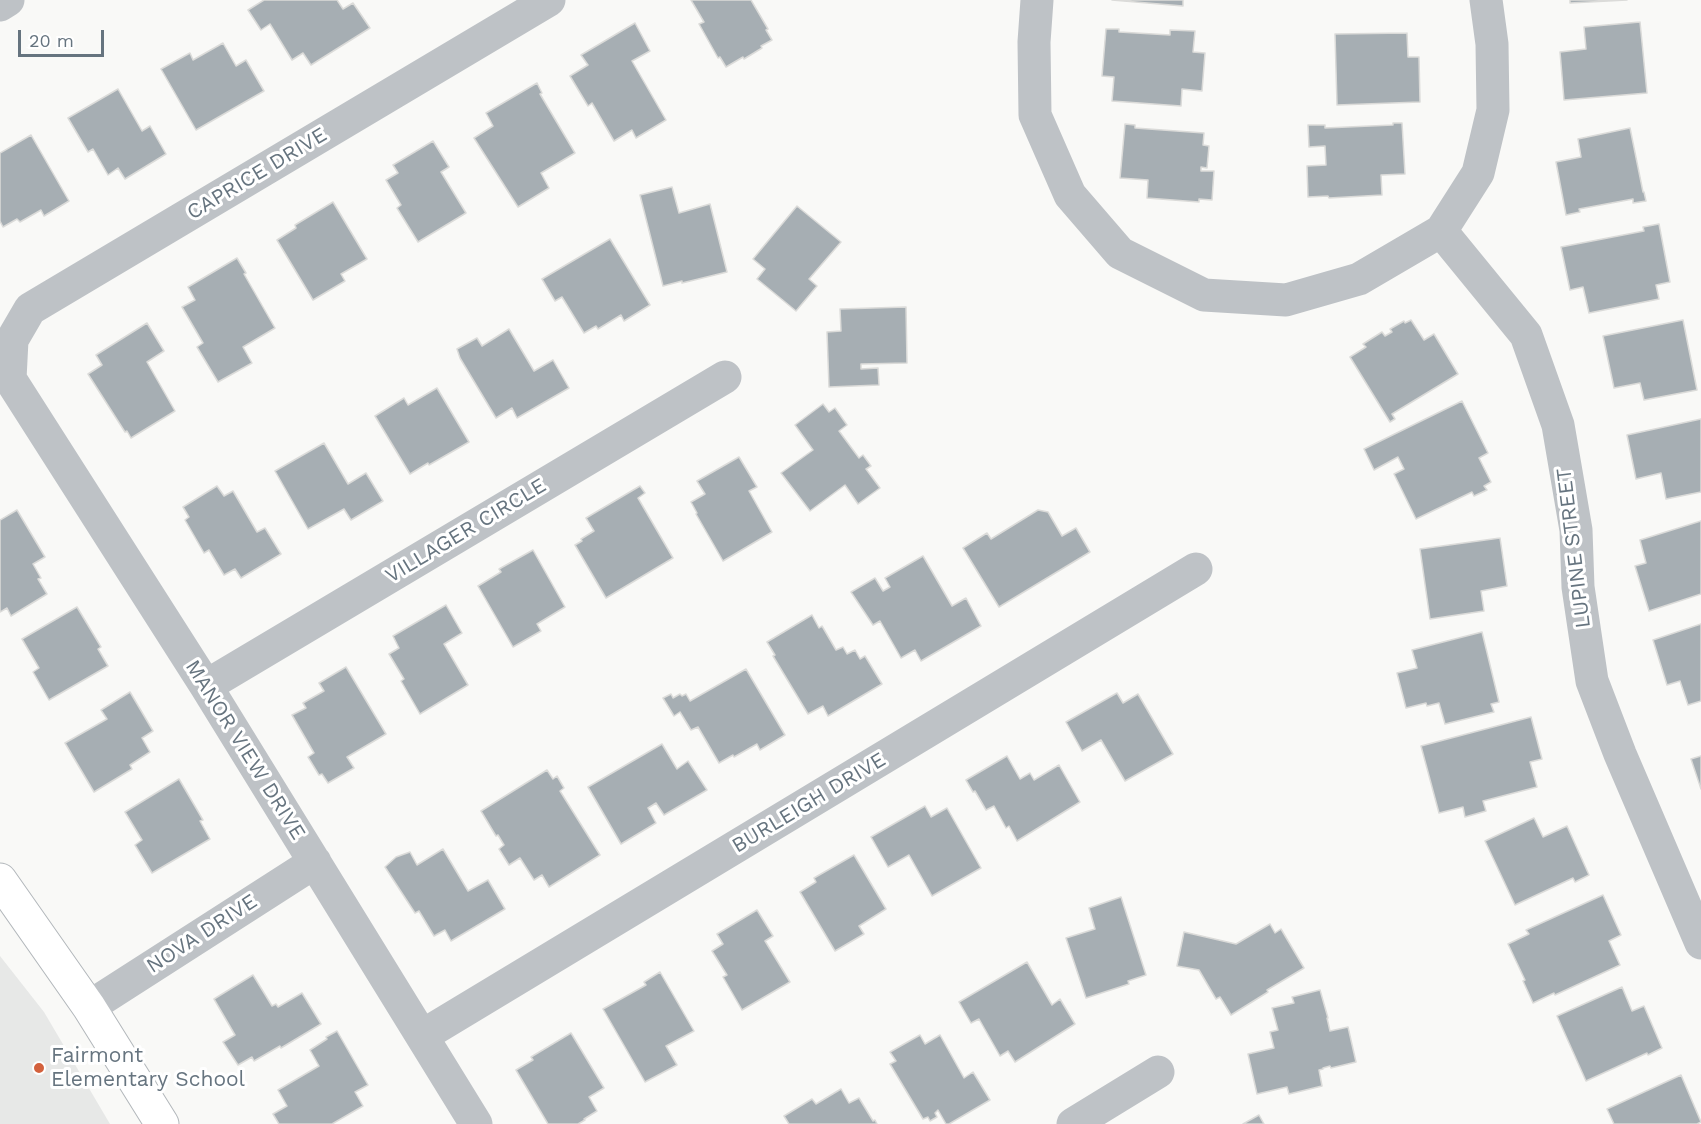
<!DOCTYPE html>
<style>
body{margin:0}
#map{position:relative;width:1701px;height:1124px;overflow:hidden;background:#f9f9f7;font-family:"Work Sans",sans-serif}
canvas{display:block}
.scale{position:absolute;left:18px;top:30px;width:86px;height:27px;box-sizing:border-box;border:3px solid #66747f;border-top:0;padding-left:8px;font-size:18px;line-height:21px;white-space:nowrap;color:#66747f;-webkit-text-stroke:4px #fff;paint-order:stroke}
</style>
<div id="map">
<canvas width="1701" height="1124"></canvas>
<div class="scale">20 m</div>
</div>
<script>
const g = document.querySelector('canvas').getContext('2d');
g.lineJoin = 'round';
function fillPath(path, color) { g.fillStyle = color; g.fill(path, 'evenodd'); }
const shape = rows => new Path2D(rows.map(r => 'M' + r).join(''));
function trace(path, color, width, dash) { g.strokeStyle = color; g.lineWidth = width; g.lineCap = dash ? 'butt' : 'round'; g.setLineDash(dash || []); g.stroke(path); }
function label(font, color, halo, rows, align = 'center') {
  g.font = font + ' "Work Sans",sans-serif'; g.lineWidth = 6; g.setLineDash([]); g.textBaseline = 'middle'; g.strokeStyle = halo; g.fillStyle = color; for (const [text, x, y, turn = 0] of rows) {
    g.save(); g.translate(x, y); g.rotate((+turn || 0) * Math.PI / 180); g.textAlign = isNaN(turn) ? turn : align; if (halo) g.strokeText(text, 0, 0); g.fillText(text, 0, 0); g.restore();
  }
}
fillPath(shape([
 [0,956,44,1012,110,1124,0,1124]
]), '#e7e8e7');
const building = shape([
 [264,0,337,0,343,9,353,3,370,28,311,65,303,53,292,60,270,24,261,30,248,10,264,0],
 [691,0,751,0,768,29,766,30,772,40,761,46,762,48,744,59,743,57,726,67,720,57,718,58,699,24,704,22,691,0],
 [1112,0,1183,0,1183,6,1112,0],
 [1570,0,1627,0,1570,3,1570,0],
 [1640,22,1647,93,1564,100,1560,52,1586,49,1584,27,1640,22],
 [635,23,650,51,632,61,666,120,636,138,632,130,614,141,592,103,588,106,570,76,588,65,581,55,635,23],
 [1106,29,1119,29,1119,32,1170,35,1170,30,1195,31,1193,52,1205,53,1202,91,1182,89,1181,106,1112,101,1114,77,1102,76,1106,29],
 [1407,33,1408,57,1419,57,1420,102,1337,105,1335,34,1407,33],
 [223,43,236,66,246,60,264,91,196,130,161,69,190,53,193,60,223,43],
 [537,83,542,93,540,94,575,153,541,173,549,188,518,207,474,138,493,126,486,113,537,83],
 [118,89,142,131,150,126,166,154,125,179,118,168,108,175,93,149,88,152,68,118,118,89],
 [1393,123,1402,123,1405,174,1381,175,1382,195,1329,198,1328,196,1308,197,1307,166,1326,165,1325,146,1309,147,1308,125,1325,125,1325,128,1393,125,1393,123],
 [1125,124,1135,125,1135,128,1204,133,1203,145,1209,146,1207,168,1201,167,1201,171,1214,171,1212,200,1199,199,1199,202,1147,198,1148,180,1120,178,1125,124],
 [1630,128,1643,192,1644,192,1646,201,1633,203,1633,199,1579,209,1580,212,1566,215,1556,162,1581,157,1578,139,1630,128],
 [31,135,69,201,44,216,41,210,20,222,17,219,3,227,0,221,0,153,31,135],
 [433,141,449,167,441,172,466,213,418,242,397,208,401,205,386,180,398,173,393,165,433,141],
 [672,187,679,213,710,204,727,272,682,283,682,281,663,286,640,195,672,187],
 [333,202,367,259,341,274,345,281,313,300,277,240,296,228,295,225,333,202],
 [797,206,841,242,809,279,817,286,796,311,757,279,765,269,753,259,797,206],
 [1659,224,1670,282,1656,285,1659,299,1589,313,1583,287,1570,290,1561,247,1644,231,1643,227,1659,224],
 [610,239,650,305,624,321,621,315,598,329,596,326,584,333,562,297,555,301,542,279,610,239],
 [237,258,246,273,244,274,275,328,243,347,252,363,218,382,197,347,203,343,182,307,195,300,188,287,237,258],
 [906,307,907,363,861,364,861,369,878,368,879,385,829,387,827,332,841,331,840,309,906,307],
 [1411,320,1424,340,1434,334,1458,374,1392,414,1395,419,1390,422,1350,357,1366,347,1363,344,1382,332,1385,336,1392,332,1390,329,1404,321,1405,323,1411,320],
 [1683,320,1697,390,1644,400,1640,383,1614,388,1603,336,1683,320],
 [147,323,164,351,147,362,175,411,131,438,127,431,125,432,88,374,102,365,96,355,147,323],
 [509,329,534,371,553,360,569,388,517,418,512,408,496,418,460,358,457,349,477,338,482,346,509,329],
 [437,388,469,442,429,465,428,463,410,474,375,416,404,398,408,405,437,388],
 [1462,401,1488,453,1479,458,1491,482,1484,486,1487,490,1474,496,1472,492,1416,519,1394,474,1404,469,1398,457,1374,470,1364,449,1462,401],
 [823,404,829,412,835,408,847,425,839,431,859,458,863,455,871,466,866,469,880,488,858,504,845,485,810,511,781,473,813,450,795,425,823,404],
 [1701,419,1701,492,1666,499,1661,473,1636,479,1627,435,1701,419],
 [324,443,348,484,366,473,383,501,351,520,344,509,308,529,275,471,324,443],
 [739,457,757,487,749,491,772,532,723,561,696,514,697,513,691,502,705,494,697,481,739,457],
 [217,486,224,496,233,491,257,532,265,528,281,554,241,578,235,569,224,575,209,550,204,553,185,520,189,517,183,507,217,486],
 [640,486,645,493,638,498,673,558,606,598,575,545,582,541,581,539,594,531,586,518,640,486],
 [17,510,45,557,33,564,41,578,38,579,47,594,11,616,7,608,0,612,0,520,17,510],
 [1038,510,1048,512,1062,536,1076,528,1090,552,999,607,963,548,987,533,991,539,1038,510],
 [1701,521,1701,594,1649,611,1635,566,1646,563,1640,540,1701,521],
 [1500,538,1507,586,1481,591,1484,611,1430,619,1420,549,1500,538],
 [533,550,565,607,537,624,541,631,513,647,478,586,501,572,499,569,533,550],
 [923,556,952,606,966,598,981,626,921,661,915,650,901,658,880,621,873,625,851,592,875,578,883,591,890,587,885,578,923,556],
 [446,605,462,633,444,644,468,685,420,714,401,681,404,679,389,654,399,648,393,636,446,605],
 [77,607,101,647,98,649,108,666,49,700,33,672,39,668,22,639,77,607],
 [812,615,819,628,822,626,836,650,843,647,847,654,855,650,860,659,865,656,882,684,828,716,823,706,808,714,773,656,775,655,767,642,812,615],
 [1701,624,1701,701,1688,705,1680,681,1667,685,1653,640,1701,624],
 [1482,632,1499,702,1491,704,1494,712,1445,724,1439,703,1427,706,1426,703,1406,708,1397,673,1417,668,1412,650,1482,632],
 [346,667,386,734,347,757,354,768,328,783,322,774,319,775,308,757,314,753,292,715,306,708,303,703,324,691,319,683,346,667],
 [746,669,785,735,760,750,757,744,734,757,733,755,719,763,698,727,691,730,680,712,674,716,663,698,671,694,673,698,680,694,682,696,686,694,690,701,746,669],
 [130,692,153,731,142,738,150,752,130,765,132,769,94,792,65,743,107,719,101,710,130,692],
 [1117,693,1123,703,1138,694,1173,754,1125,781,1101,740,1082,751,1066,722,1117,693],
 [1531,717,1542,759,1530,762,1537,787,1483,801,1486,811,1465,817,1463,807,1439,813,1421,746,1531,717],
 [662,744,677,769,688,761,707,790,664,815,656,803,648,808,656,823,621,844,588,787,662,744],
 [1007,756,1020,779,1030,773,1034,780,1059,765,1080,802,1017,841,1009,826,1006,828,994,806,986,810,975,791,973,792,966,780,1007,756],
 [1701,756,1701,789,1691,759,1701,756],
 [547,770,553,779,557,776,564,788,560,791,600,855,549,887,542,875,534,880,520,858,509,865,499,849,504,845,498,835,496,836,481,811,547,770],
 [179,779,203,820,200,821,210,839,152,873,135,845,142,840,125,812,179,779],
 [925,806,931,817,947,808,981,868,932,896,909,855,888,867,871,837,925,806],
 [1534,818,1543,837,1567,826,1589,875,1575,882,1573,878,1515,905,1485,841,1534,818],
 [443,849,468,891,488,880,505,909,451,941,445,930,434,936,419,911,415,913,385,867,396,857,410,852,417,865,443,849],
 [854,855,886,909,859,926,864,934,835,951,800,892,816,882,814,878,854,855],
 [1603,895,1621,935,1609,941,1620,965,1555,995,1554,993,1533,1003,1523,981,1525,980,1508,944,1529,934,1526,930,1603,895],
 [1121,897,1146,975,1128,981,1129,984,1086,998,1066,938,1095,929,1089,908,1121,897],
 [757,910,773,936,765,941,790,982,742,1010,723,977,727,975,712,951,723,944,717,934,757,910],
 [1270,924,1275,933,1281,929,1304,968,1267,990,1268,992,1231,1015,1220,997,1216,999,1199,970,1177,966,1184,932,1236,944,1270,924],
 [1027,962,1052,1005,1060,999,1075,1024,1015,1062,1008,1051,1000,1056,979,1019,971,1023,959,1002,1027,962],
 [660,972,694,1031,666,1046,677,1065,645,1082,603,1009,646,985,644,982,660,972],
 [253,975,272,1006,276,1004,278,1007,302,993,321,1024,281,1048,280,1046,254,1061,252,1057,238,1065,223,1042,235,1035,214,999,253,975],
 [1622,987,1632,1011,1644,1006,1662,1048,1648,1055,1647,1053,1586,1081,1557,1016,1622,987],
 [1320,990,1328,1018,1327,1018,1330,1031,1348,1027,1356,1062,1331,1068,1330,1066,1323,1068,1323,1069,1319,1070,1322,1086,1289,1094,1287,1087,1257,1094,1248,1054,1274,1048,1270,1032,1278,1030,1272,1008,1294,1003,1292,997,1320,990],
 [337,1031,368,1085,355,1092,363,1106,332,1124,279,1124,273,1114,287,1106,278,1090,319,1066,310,1050,327,1039,326,1037,337,1031],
 [571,1033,604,1088,589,1097,597,1111,584,1119,585,1120,578,1124,548,1124,516,1070,533,1060,531,1057,571,1033],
 [920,1035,925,1044,940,1035,964,1078,973,1072,990,1100,949,1124,946,1124,938,1110,935,1113,937,1117,930,1121,928,1117,923,1119,890,1064,896,1061,890,1052,920,1035],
 [1681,1075,1701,1122,1697,1124,1614,1124,1607,1109,1681,1075],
 [841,1089,849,1103,859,1098,873,1121,875,1120,877,1124,789,1124,784,1116,812,1099,816,1104,841,1089],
 [1259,1115,1264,1124,1243,1124,1259,1115]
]);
fillPath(building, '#a6aeb3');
trace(building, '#dbdbd9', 1.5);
const major = shape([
 [0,880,89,1007,162,1124]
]);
trace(major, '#b2b7bb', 35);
trace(shape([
 [1037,0,1034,42,1035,115,1070,195,1120,253,1204,295,1286,300,1359,279,1441,231,1478,173,1493,110,1492,44,1486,0],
 [0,5,8,0],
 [1441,231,1526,335,1558,425,1576,530,1578,587,1592,681,1620,754,1701,943],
 [206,686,725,377],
 [89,1007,315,862],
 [422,1036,1196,569],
 [476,1124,206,686,10,379,12,340,30,309,549,0],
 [1073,1124,1158,1072]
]), '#bec2c6', 33);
trace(major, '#fff', 33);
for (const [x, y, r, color] of [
 [39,1068,6,"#d3613d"]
]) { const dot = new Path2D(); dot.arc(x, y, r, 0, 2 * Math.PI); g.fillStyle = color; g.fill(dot); trace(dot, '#fff', 2); }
label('21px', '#66747f', '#fff', [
 ["CAPRICE DRIVE",257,174,-31],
 ["VILLAGER CIRCLE",466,531,-31],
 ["LUPINE STREET",1574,548,-97],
 ["MANOR VIEW DRIVE",245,750,58],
 ["BURLEIGH DRIVE",809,803,-31],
 ["NOVA DRIVE",202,934,-33]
]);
label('21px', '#66747f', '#fff', [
 ["Fairmont",51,1056],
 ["Elementary School",51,1080]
], 'left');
</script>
